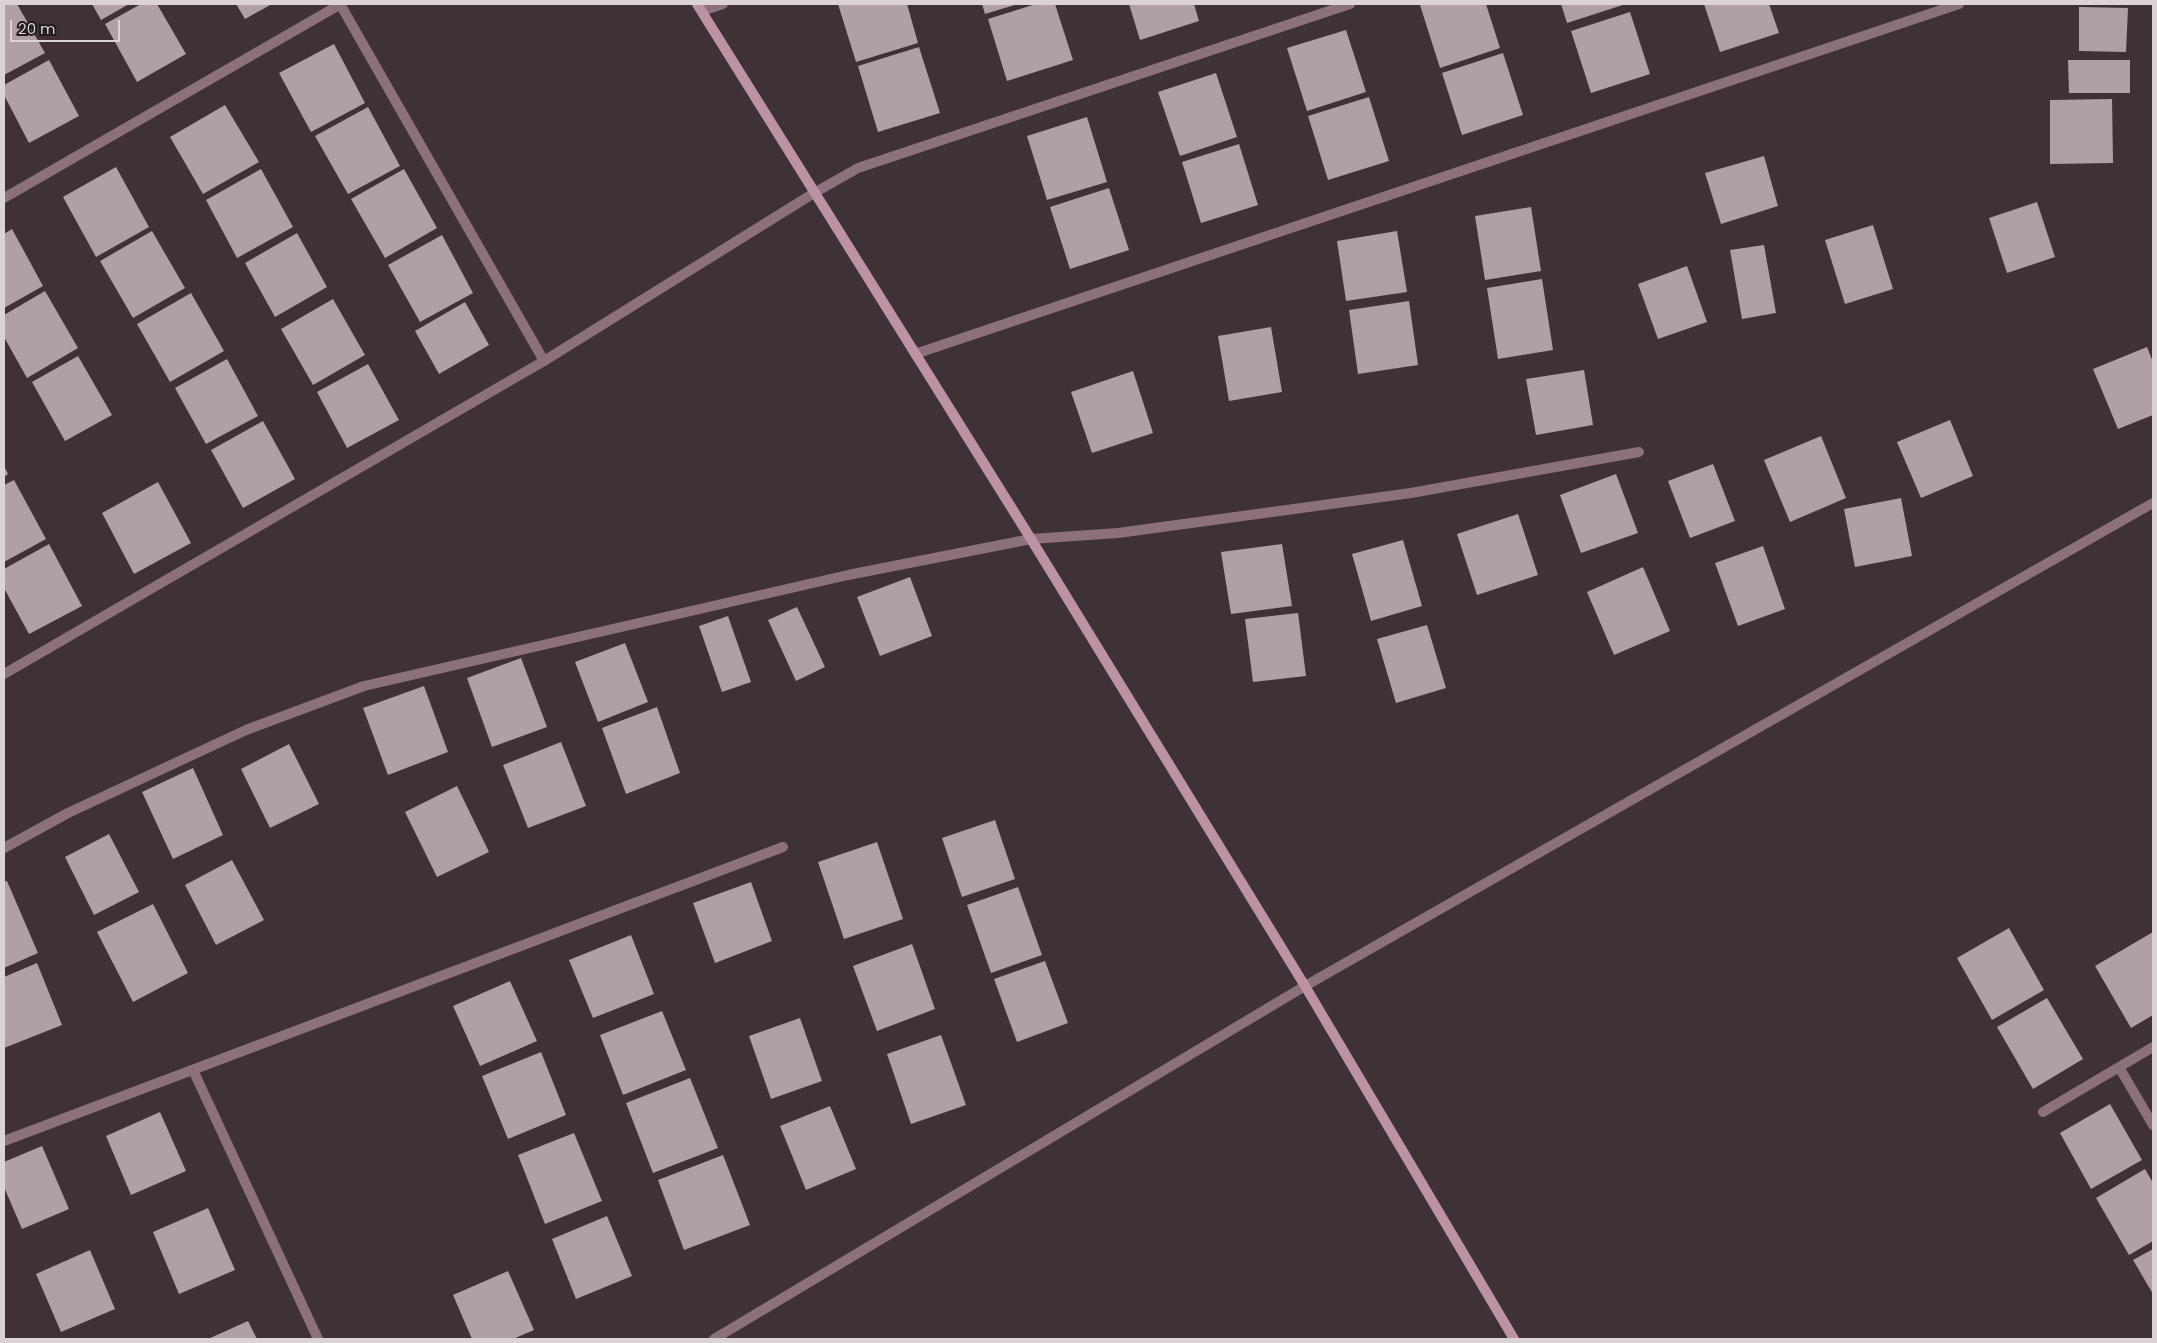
<!DOCTYPE html>
<style>
body{margin:0}
#map{position:relative;width:2157px;height:1343px;overflow:hidden;background:#3e3236;font-family:Poppins,sans-serif}
canvas{display:block}
.frame{position:absolute;inset:0;border:5px solid #dbd3d6;pointer-events:none}
.scale{position:absolute;left:10px;top:20px;width:110px;height:22px;box-sizing:border-box;border:2px solid #dbd3d6;border-top:0;padding-left:6px;font-size:15px;line-height:18px;white-space:nowrap;color:#dbd3d6;-webkit-text-stroke:4px #211b1d;paint-order:stroke}
</style>
<div id="map">
<canvas width="2157" height="1343"></canvas>
<div class="frame"></div>
<div class="scale">20 m</div>
</div>
<script>
const g = document.querySelector('canvas').getContext('2d');
g.lineJoin = 'round';
function fillPath(path, color) { g.fillStyle = color; g.fill(path, 'evenodd'); }
const shape = rows => new Path2D(rows.map(r => 'M' + r).join(''));
function trace(path, color, width, dash) { g.strokeStyle = color; g.lineWidth = width; g.lineCap = dash ? 'butt' : 'round'; g.setLineDash(dash || []); g.stroke(path); }
fillPath(shape([
 [4,4,17,4,45,53,4,75],
 [92,4,129,4,101,20],
 [141,4,157,4,186,54,137,82,105,24],
 [236,4,272,4,245,19],
 [838,4,907,4,918,43,856,62],
 [982,4,1018,4,985,14],
 [1036,4,1055,4,1073,60,1007,81,988,19],
 [1129,4,1194,4,1199,21,1140,40],
 [1423,4,1486,4,1500,48,1440,68,1420,5],
 [1561,4,1626,4,1567,23],
 [1704,4,1769,4,1779,33,1720,52],
 [2079,7,2128,8,2126,52,2079,51],
 [1630,12,1650,74,1591,93,1571,31],
 [1346,30,1366,92,1307,111,1287,48],
 [334,44,365,103,311,132,279,73],
 [919,47,940,113,878,132,858,66],
 [1503,53,1523,115,1462,135,1442,73],
 [49,60,79,116,29,143,4,95,4,85],
 [2068,60,2130,60,2130,93,2069,93],
 [1216,73,1237,137,1180,156,1158,92],
 [1369,97,1389,161,1328,180,1308,116],
 [2112,99,2113,163,2050,164,2050,100],
 [225,105,259,162,203,194,170,137],
 [368,107,400,166,348,194,315,136],
 [1087,117,1107,182,1047,200,1027,136],
 [1239,144,1258,205,1201,223,1182,162],
 [1764,156,1778,206,1721,224,1705,173],
 [116,167,149,227,96,257,63,197],
 [261,169,293,227,237,258,206,200],
 [404,169,437,228,385,258,351,199],
 [1109,188,1129,250,1070,269,1050,207],
 [2037,202,2055,257,2007,273,1989,218],
 [1531,207,1541,271,1485,280,1475,216],
 [1873,225,1893,289,1845,304,1825,240],
 [12,229,43,286,4,308,4,234],
 [152,231,185,288,133,318,100,261],
 [1397,231,1407,292,1346,301,1337,241],
 [297,233,327,287,275,317,245,263],
 [442,235,473,293,420,322,388,265],
 [1764,245,1776,313,1742,319,1730,250],
 [1687,266,1707,322,1658,339,1638,284],
 [1542,279,1553,350,1498,359,1487,288],
 [45,291,78,348,27,378,4,337,4,315],
 [191,293,224,351,170,382,137,324],
 [333,299,365,355,313,385,281,329],
 [1409,301,1418,365,1358,374,1349,310],
 [465,302,489,345,439,374,415,331],
 [1271,327,1282,392,1229,401,1218,336],
 [2147,347,2153,362,2153,415,2118,429,2093,369],
 [78,356,112,415,65,441,32,382],
 [227,359,258,416,206,444,175,388],
 [368,364,399,420,347,448,317,392],
 [1584,370,1593,425,1536,435,1526,379],
 [1133,371,1153,433,1092,453,1071,392],
 [1950,420,1973,476,1921,498,1897,442],
 [263,421,295,479,243,508,211,450],
 [1821,436,1846,498,1790,522,1764,460],
 [1713,464,1735,521,1690,538,1668,481],
 [4,466,8,474,4,477],
 [1616,474,1638,533,1581,553,1560,495],
 [14,480,46,539,4,562,4,485],
 [158,482,191,543,134,574,102,513],
 [1901,498,1912,556,1855,567,1844,509],
 [1518,514,1538,575,1477,595,1457,534],
 [1403,540,1422,606,1371,621,1352,554],
 [49,544,82,606,29,634,4,588,4,569],
 [1282,544,1292,606,1231,614,1221,552],
 [1763,546,1785,609,1738,626,1715,563],
 [1643,567,1670,631,1614,655,1587,592],
 [910,577,932,636,880,656,857,597],
 [797,607,825,667,796,681,768,620],
 [1298,613,1306,676,1253,682,1245,619],
 [728,616,751,682,722,692,699,626],
 [1427,625,1446,688,1396,703,1377,639],
 [625,643,648,702,598,722,575,662],
 [521,658,547,727,492,747,467,678],
 [424,686,448,752,388,775,363,708],
 [657,707,680,773,626,794,602,728],
 [561,742,586,806,528,828,503,765],
 [289,744,319,804,270,828,241,769],
 [193,768,223,835,173,859,142,792],
 [457,786,489,852,437,877,405,812],
 [995,820,1015,879,962,897,942,838],
 [109,834,139,892,94,915,65,857],
 [877,842,903,919,844,939,818,862],
 [232,860,264,920,216,945,185,885],
 [7,881,38,953,4,968,4,882],
 [751,882,772,941,715,963,693,903],
 [1018,887,1042,955,991,973,967,905],
 [153,904,188,973,133,1002,97,932],
 [2009,928,2044,990,1992,1020,1957,958],
 [2153,932,2153,1015,2131,1028,2095,966],
 [631,935,654,994,593,1018,569,960],
 [912,944,935,1009,877,1031,853,966],
 [1045,961,1068,1023,1017,1042,994,979],
 [37,963,62,1025,4,1048,4,977],
 [510,981,537,1041,480,1066,453,1006],
 [2047,998,2083,1059,2033,1089,1997,1027],
 [662,1011,686,1070,623,1095,600,1035],
 [800,1018,822,1081,771,1099,749,1036],
 [941,1035,966,1105,911,1124,887,1054],
 [541,1052,566,1115,508,1139,482,1076],
 [690,1078,718,1148,653,1173,626,1103],
 [2110,1104,2142,1160,2091,1189,2060,1133],
 [830,1106,856,1169,806,1190,780,1126],
 [160,1112,186,1171,131,1195,106,1136],
 [574,1133,602,1201,545,1224,518,1155],
 [42,1146,69,1209,22,1229,4,1187,4,1162],
 [723,1155,750,1225,684,1250,658,1180],
 [2145,1169,2153,1183,2153,1241,2129,1255,2096,1198],
 [208,1208,235,1270,179,1294,153,1232],
 [607,1216,632,1276,576,1299,552,1239],
 [2153,1249,2153,1294,2133,1260],
 [90,1250,115,1309,61,1332,36,1274],
 [508,1271,534,1330,513,1339,472,1339,453,1295],
 [248,1321,257,1339,208,1339]
]), '#afa0a6');
trace(shape([
 [340,4,544,361],
 [702,11,723,4],
 [4,198,341,4],
 [2119,1067,2153,1125],
 [193,1070,318,1339],
 [2043,1112,2153,1047],
 [4,1141,783,847]
]), '#8c717c', 10);
trace(shape([
 [915,354,1959,4],
 [4,674,544,361,814,193,858,168,1350,4],
 [4,848,68,813,246,730,364,686,848,575,1031,539,1118,533,1411,493,1639,452],
 [714,1339,1305,986,2153,503]
]), '#8c717c', 10);
trace(shape([
 [697,4,1031,539,1305,986,1514,1339]
]), '#bd92a4', 10);
</script>
